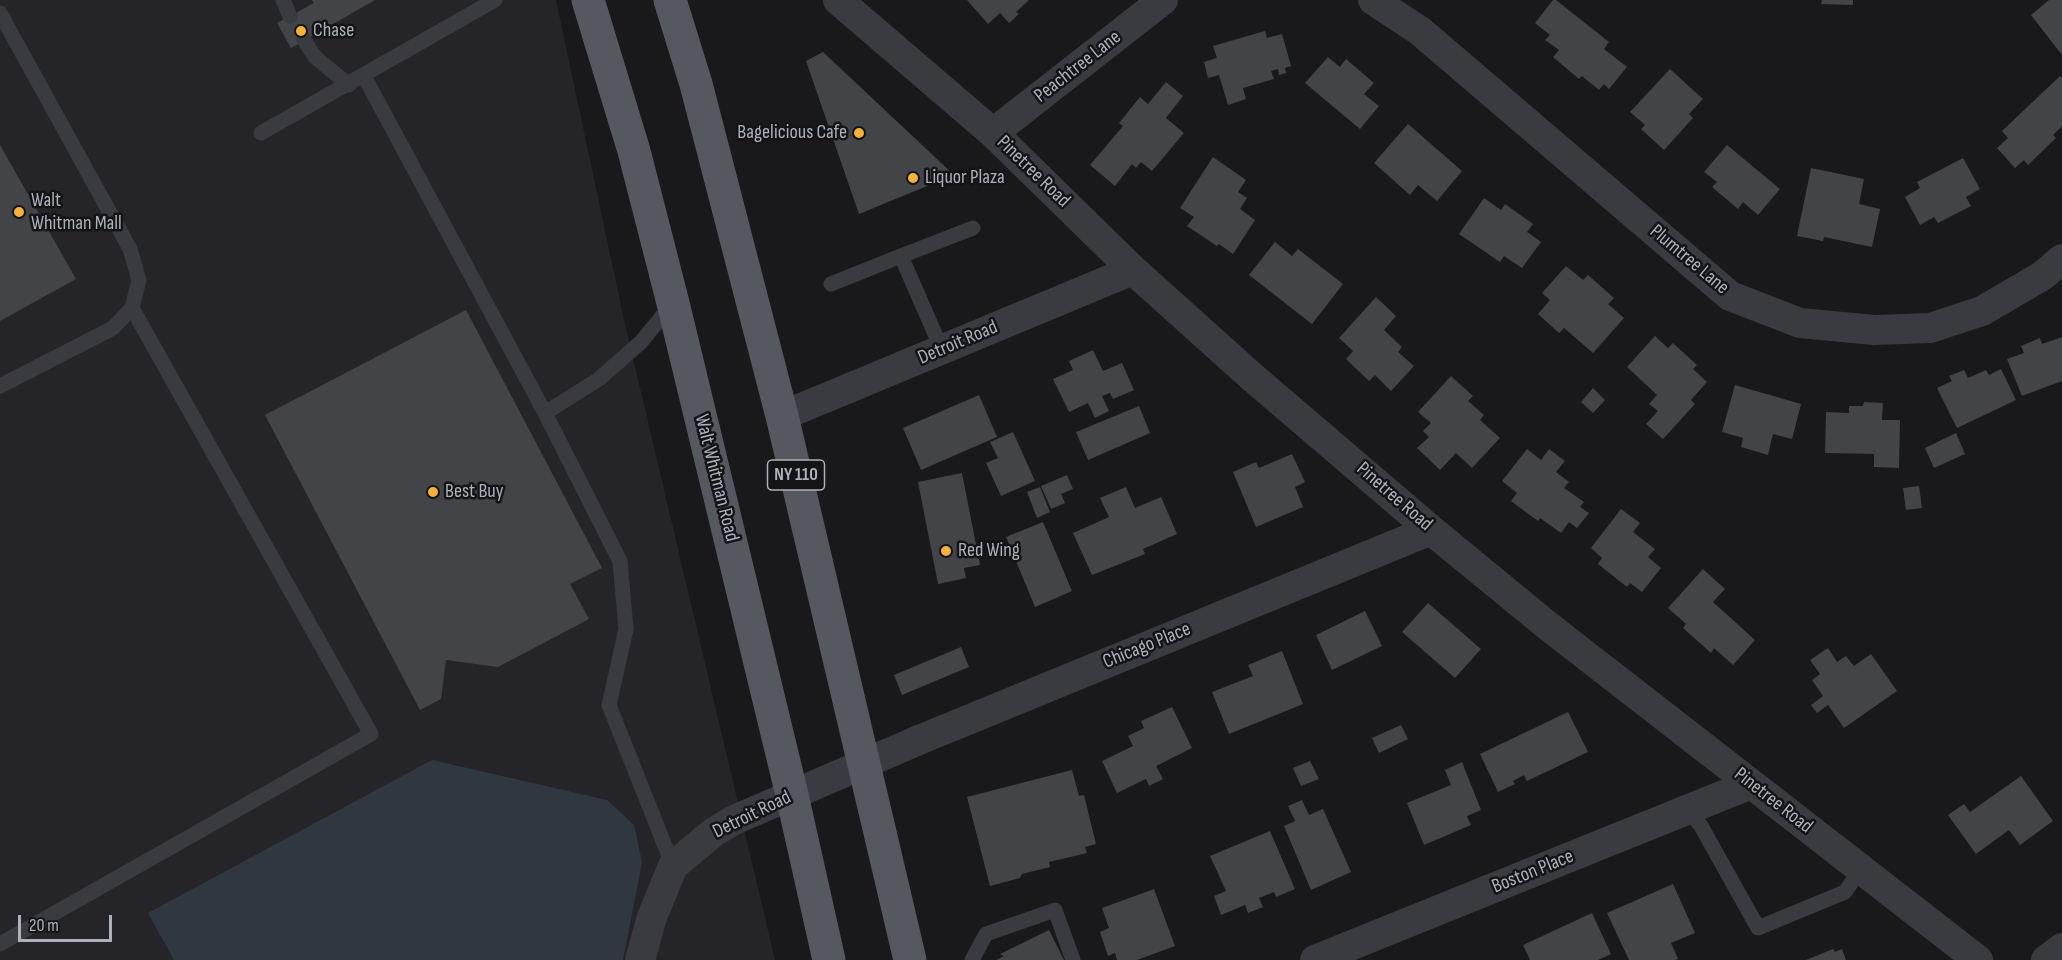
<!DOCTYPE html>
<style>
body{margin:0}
#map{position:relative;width:2062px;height:960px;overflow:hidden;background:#19191b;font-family:"Sofia Sans Condensed",sans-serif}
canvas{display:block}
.scale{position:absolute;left:18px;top:915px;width:94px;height:27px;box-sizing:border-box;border:3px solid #acb1bb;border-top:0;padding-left:8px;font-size:18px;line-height:21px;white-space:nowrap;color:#acb1bb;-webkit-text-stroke:4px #141417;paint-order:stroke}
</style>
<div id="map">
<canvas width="2062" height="960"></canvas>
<div class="scale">20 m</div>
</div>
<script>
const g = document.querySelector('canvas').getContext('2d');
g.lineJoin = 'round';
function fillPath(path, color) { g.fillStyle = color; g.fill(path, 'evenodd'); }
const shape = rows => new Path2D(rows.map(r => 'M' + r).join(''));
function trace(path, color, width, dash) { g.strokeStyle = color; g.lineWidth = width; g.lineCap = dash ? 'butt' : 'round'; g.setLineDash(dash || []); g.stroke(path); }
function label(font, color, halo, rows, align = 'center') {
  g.font = font + ' "Sofia Sans Condensed",sans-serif'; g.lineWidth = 5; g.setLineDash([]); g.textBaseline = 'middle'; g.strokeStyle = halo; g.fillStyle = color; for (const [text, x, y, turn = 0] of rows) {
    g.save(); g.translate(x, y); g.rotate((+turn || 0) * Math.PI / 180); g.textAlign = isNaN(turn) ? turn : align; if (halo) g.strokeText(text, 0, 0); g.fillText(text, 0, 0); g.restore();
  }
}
fillPath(shape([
 [0,0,556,0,624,320,775,960,0,960]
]), '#252529');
fillPath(shape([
 [432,760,607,800,634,825,642,862,623,960,174,960,148,913]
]), '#2f3840');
fillPath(shape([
 [312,0,375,0,291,48,277,23,314,3],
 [967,0,1029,0,1016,12,1019,14,1009,23,1000,13,988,24],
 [1553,0,1556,0,1609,42,1604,49,1627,67,1609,89,1604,84,1599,90,1582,76,1579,79,1553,57,1559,50,1545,40,1550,35,1535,23],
 [1822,0,1853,0,1853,5,1821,4],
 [2049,0,2062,0,2062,55,2031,15],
 [1265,31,1267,38,1282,34,1291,66,1285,68,1286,73,1279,75,1278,69,1271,71,1274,79,1243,88,1246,99,1228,105,1219,75,1208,78,1204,62,1217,58,1213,46],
 [823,52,954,175,859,214,806,61],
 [1328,57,1340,67,1346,59,1374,83,1364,94,1379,106,1360,129,1305,83],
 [1670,69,1703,99,1689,114,1693,118,1664,150,1641,129,1645,125,1630,112],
 [2060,76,2062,78,2062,126,2053,135,2056,138,2028,165,2024,160,2015,168,1997,148,2008,138,2002,131],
 [1166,82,1183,96,1166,118,1184,133,1152,171,1141,162,1136,168,1132,164,1115,186,1090,165,1123,126,1119,123,1140,97,1148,104],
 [1408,124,1462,171,1437,201,1418,185,1410,195,1374,163],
 [0,145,76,279,0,321],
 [1727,145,1780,189,1758,215,1743,202,1738,209,1712,187,1717,182,1704,172],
 [1213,157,1246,180,1238,192,1247,198,1240,209,1255,220,1233,254,1219,244,1217,246,1187,226,1194,217,1180,208],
 [1963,158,1980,189,1966,197,1971,206,1938,223,1934,217,1920,225,1905,197,1920,188,1917,182],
 [1811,168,1864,179,1859,204,1880,209,1872,247,1824,237,1823,241,1797,236],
 [1484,198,1501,210,1505,204,1533,224,1527,232,1541,242,1522,268,1504,256,1500,262,1459,234],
 [1275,242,1292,256,1298,249,1343,284,1312,324,1249,275],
 [1566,266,1583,280,1588,275,1614,298,1608,304,1624,318,1593,353,1564,328,1559,333,1538,314,1550,300,1542,293],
 [1376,297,1396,316,1384,330,1402,347,1398,352,1414,366,1391,391,1375,375,1369,381,1346,359,1353,351,1339,338],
 [466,310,602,568,570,584,589,619,498,667,446,660,441,699,420,710,265,415],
 [1655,336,1668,348,1673,343,1697,365,1693,369,1707,382,1691,400,1695,404,1663,439,1646,424,1658,411,1649,404,1657,395,1627,367],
 [2062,337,2062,381,2022,396,2007,359,2024,353,2021,346,2040,338,2042,344],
 [1093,350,1103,371,1122,363,1134,390,1113,399,1110,393,1102,396,1109,411,1095,418,1088,403,1069,412,1053,379,1073,370,1069,361],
 [2001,369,2016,400,1957,428,1937,388,1952,381,1949,376,1964,370,1968,378,1986,370,1989,375],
 [1451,376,1473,396,1468,401,1484,415,1480,420,1500,438,1472,468,1456,453,1440,470,1417,448,1429,437,1423,431,1431,423,1418,412],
 [1735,385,1801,404,1792,439,1773,434,1768,455,1741,447,1743,438,1722,432],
 [1593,388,1605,400,1593,413,1581,402],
 [979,395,997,437,921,470,903,428],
 [1864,402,1883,403,1882,420,1900,420,1899,468,1874,467,1874,454,1825,453,1826,412,1849,413,1849,406,1863,406],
 [1139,406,1150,433,1088,460,1076,432],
 [1013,432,1035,481,1001,496,986,463,998,458,990,442],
 [1956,433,1965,454,1934,468,1925,448],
 [1527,449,1541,460,1549,449,1565,461,1556,472,1569,482,1564,488,1584,502,1580,507,1589,513,1577,528,1569,522,1561,533,1540,518,1538,521,1511,501,1517,493,1502,481],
 [1292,454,1305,482,1295,487,1303,507,1256,527,1233,472,1256,462,1259,468],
 [962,473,980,565,964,568,966,578,938,584,918,482],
 [1067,475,1073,489,1061,494,1065,503,1051,509,1041,486],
 [1919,486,1922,508,1906,510,1903,488],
 [1040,487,1050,512,1037,518,1027,492],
 [1126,487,1135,508,1161,497,1177,534,1143,549,1145,554,1092,575,1073,533,1109,517,1100,498],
 [1621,509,1640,523,1633,532,1655,549,1648,557,1661,568,1642,592,1630,583,1627,587,1598,564,1602,558,1591,548],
 [1043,522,1072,591,1035,607,1006,537],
 [1703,569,1725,589,1713,602,1755,640,1733,665,1714,648,1711,653,1683,628,1686,624,1668,608],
 [1428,603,1481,649,1455,678,1402,632],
 [1365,611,1382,646,1332,670,1316,635],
 [961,647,969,667,902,695,894,675],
 [1828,648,1837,662,1846,656,1854,666,1871,654,1897,691,1844,728,1828,705,1817,713,1811,705,1823,696,1812,680,1820,674,1810,660],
 [1282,651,1303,704,1229,734,1212,692,1253,676,1248,665],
 [1172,707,1192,748,1156,766,1163,779,1149,786,1146,779,1117,793,1102,761,1133,746,1128,736,1144,728,1141,721],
 [1568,712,1588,752,1527,781,1524,775,1513,781,1515,784,1498,792,1480,754],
 [1401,725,1408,739,1379,753,1372,738],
 [1310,761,1319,779,1301,786,1293,768],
 [1462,762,1481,810,1467,816,1471,825,1424,845,1407,803,1451,785,1445,770],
 [1072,770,1079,796,1084,795,1096,844,1085,847,1087,853,1049,862,1050,867,1022,874,1020,878,990,886,967,797],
 [2021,776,2053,821,2020,845,2009,830,1976,854,1948,815,1964,804,1970,812],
 [1302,800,1309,815,1323,809,1351,872,1311,890,1284,826,1295,821,1288,806],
 [1270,831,1295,889,1276,897,1274,892,1259,898,1263,907,1248,913,1245,905,1221,915,1214,896,1226,891,1210,856],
 [1673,884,1695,933,1671,943,1678,959,1675,960,1629,960,1607,913],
 [1154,889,1175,946,1137,960,1117,960,1115,953,1108,956,1100,932,1109,928,1102,908],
 [1592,913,1611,954,1598,960,1530,960,1523,945],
 [1049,930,1064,960,996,960,1004,956,1000,954],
 [1833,949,1835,952,1842,949,1846,960,1806,960]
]), '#434448');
trace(shape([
 [283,0,290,16],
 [0,13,130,249,139,280,132,308,113,328,0,386],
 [304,40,315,57,349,85],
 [364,76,545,413,599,379,641,342,673,303],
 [261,133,495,0],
 [831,284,901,256],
 [942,350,901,256,973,228],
 [545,413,620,561,626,629,609,705,673,866],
 [1687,809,1701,826,1758,928,1845,892,1861,869],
 [0,944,371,734,132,308],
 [972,960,986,934,1055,910,1073,960]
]), '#3a3b41', 15);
trace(shape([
 [838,0,993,133,1133,270,1251,376,1431,530,1548,626,1978,960],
 [1373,0,1420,31,1730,296,1800,323,1874,330,1930,328,1982,311,2042,276,2062,259],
 [993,133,1163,0],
 [782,416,1133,270],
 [640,960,652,917,673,866,714,832,734,820,919,740,1431,530],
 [1315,960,1751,784],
 [2046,960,2062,948]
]), '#3a3b41', 30);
trace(shape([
 [588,0,634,151,673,303,792,795,829,960],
 [670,0,696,84,782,416,910,960]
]), '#565860', 33);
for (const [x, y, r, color] of [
 [301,31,6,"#f3b33a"],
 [859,133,6,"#f3b33a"],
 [913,178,6,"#f3b33a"],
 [19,212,6,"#f3b33a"],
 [433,492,6,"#f3b33a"],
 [946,551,6,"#f3b33a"]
]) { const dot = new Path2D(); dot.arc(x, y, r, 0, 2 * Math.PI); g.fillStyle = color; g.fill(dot); trace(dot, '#141417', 2); }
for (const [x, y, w] of [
 [796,475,57]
]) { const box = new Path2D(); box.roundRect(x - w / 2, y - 15, w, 30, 4.5); g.fillStyle = '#141417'; g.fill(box); trace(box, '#acb1bb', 1.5); }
label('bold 18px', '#acb1bb', null, [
 ["NY 110",796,475]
]);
label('20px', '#acb1bb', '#141417', [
 ["Chase",313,31],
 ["Bagelicious Cafe",847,133,"right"],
 ["Liquor Plaza",925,178],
 ["Walt",31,201],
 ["Whitman Mall",31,224],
 ["Best Buy",445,492],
 ["Red Wing",958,551]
], 'left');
label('20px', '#acb1bb', '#141417', [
 ["Peachtree Lane",1078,67,-38],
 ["Pinetree Road",1033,172,44],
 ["Plumtree Lane",1689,260,40],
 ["Detroit Road",958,343,-23],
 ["Walt Whitman Road",716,478,76],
 ["Pinetree Road",1394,497,41],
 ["Chicago Place",1147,646,-22],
 ["Pinetree Road",1773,801,38],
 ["Detroit Road",752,815,-26],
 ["Boston Place",1533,872,-22]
]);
</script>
